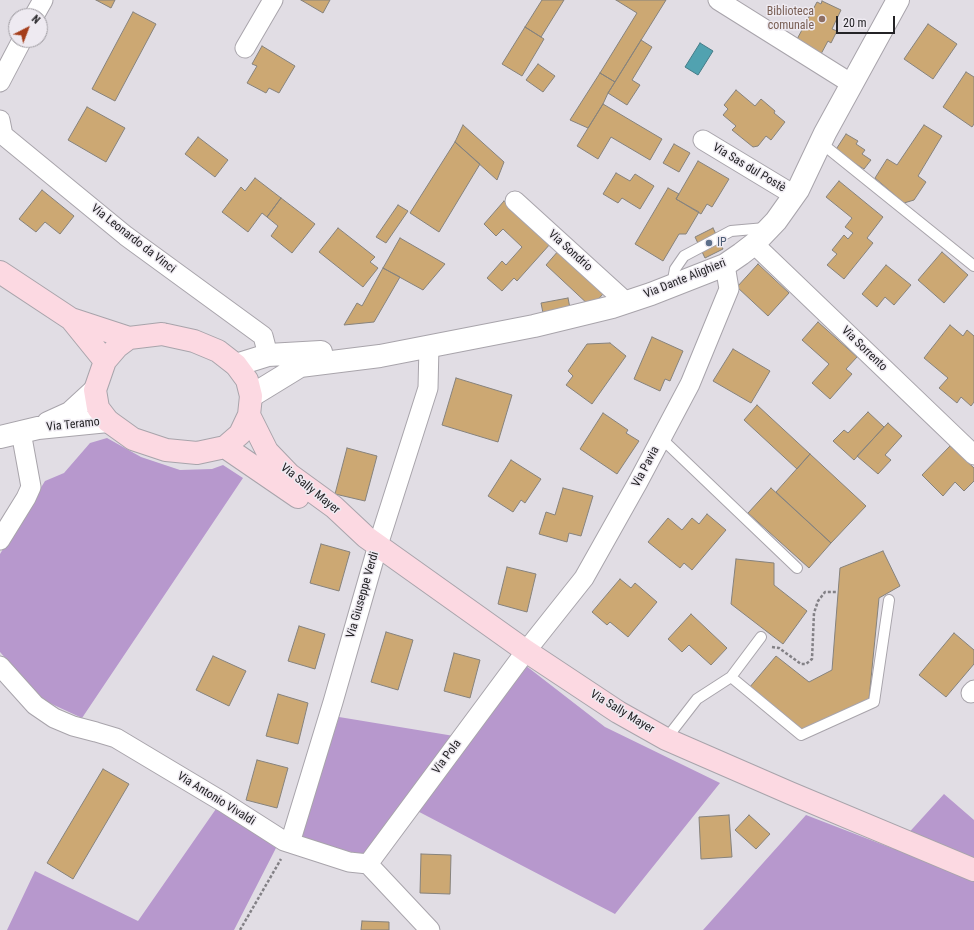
<!DOCTYPE html>
<meta charset="utf-8">
<style>
body{margin:0}
#map{position:relative;width:974px;height:930px;overflow:hidden;background:#e1dde4;font-family:"Roboto Condensed",sans-serif}
canvas{display:block}
.north{position:absolute;left:8px;top:8px;width:40px;height:40px;box-sizing:border-box;background:#eeeaf1;border:1px solid #9d9aa0;border-radius:50%;rotate:42deg;font-size:11px;font-weight:700;line-height:16px;text-align:center;color:#242326}
.north::after{content:'';display:block;margin:auto;width:14px;height:18px;background:#a53e1b;clip-path:polygon(50% 0,100% 100%,50% 72%,0 100%)}
.scale{position:absolute;left:836px;top:16px;width:59px;height:18px;box-sizing:border-box;border:2px solid #242326;border-top:0;padding-left:5px;font-size:12px;line-height:14px;white-space:nowrap;color:#242326;-webkit-text-stroke:3px #eeeaf1;paint-order:stroke}
</style>
<div id="map">
<canvas width="974" height="930"></canvas>
<div class="north">N</div>
<div class="scale">20 m</div>
</div>
<script>
const g = document.querySelector('canvas').getContext('2d');
g.lineJoin = 'round';
function fillPath(path, color) { g.fillStyle = color; g.fill(path, 'evenodd'); }
const shape = rows => new Path2D(rows.map(r => 'M' + r).join(''));
function trace(path, color, width, dash) { g.strokeStyle = color; g.lineWidth = width; g.lineCap = dash ? 'butt' : 'round'; g.setLineDash(dash || []); g.stroke(path); }
function label(font, color, halo, rows, align = 'center') {
  g.font = font + ' "Roboto Condensed",sans-serif'; g.lineWidth = 3; g.setLineDash([]); g.textBaseline = 'middle'; g.strokeStyle = halo; g.fillStyle = color; for (const [text, x, y, turn = 0] of rows) {
    g.save(); g.translate(x, y); g.rotate((+turn || 0) * Math.PI / 180); g.textAlign = isNaN(turn) ? turn : align; if (halo) g.strokeText(text, 0, 0); g.fillText(text, 0, 0); g.restore();
  }
}
fillPath(shape([
 [107,438,141,457,180,470,212,469,223,465,243,478,82,718,43,700,0,652,0,554,45,481,64,473,90,443],
 [512,655,605,727,720,783,615,914,402,803,365,855,298,840,339,717,454,736],
 [944,794,974,820,974,930,703,930,806,815,894,849],
 [218,806,276,848,234,930,7,930,35,871,138,921]
]), '#b798cd');
const water = shape([
 [700,43,713,51,698,75,685,67,700,43]
]);
fillPath(water, '#51a2b0');
trace(water, '#447c87', 1);
const building = shape([
 [96,0,115,0,111,8,96,0],
 [301,0,330,0,323,13,301,0],
 [542,0,564,0,541,37,525,27,542,0],
 [616,0,666,0,615,82,600,73,637,13,616,0],
 [822,1,841,10,832,29,837,31,831,43,828,41,821,54,796,41,817,2,821,4,822,1],
 [133,12,156,24,115,101,92,89,133,12],
 [928,24,957,44,933,79,904,59,928,24],
 [525,27,544,39,522,76,502,64,525,27],
 [641,40,652,47,632,80,640,85,627,105,608,93,641,40],
 [262,46,295,66,279,93,269,88,266,93,247,83,257,66,252,64,262,46],
 [538,64,555,76,543,92,526,80,538,64],
 [966,72,974,77,974,124,972,127,943,107,966,72],
 [600,73,615,82,608,93,603,104,588,128,570,120,600,73],
 [736,90,755,106,761,99,775,111,774,113,785,122,771,140,766,136,758,146,753,147,732,130,736,126,723,115,728,109,724,105,736,90],
 [603,104,662,139,650,160,611,137,598,159,577,146,603,104],
 [87,107,125,128,106,162,68,140,87,107],
 [463,125,504,162,497,180,455,142,463,125],
 [924,125,942,136,918,176,926,182,914,200,904,203,875,178,887,159,897,165,924,125],
 [846,134,858,141,856,144,865,150,862,154,871,160,864,169,835,151,846,134],
 [198,137,228,160,215,177,185,154,198,137],
 [455,142,480,164,439,232,410,213,455,142],
 [674,144,690,153,679,172,663,163,674,144],
 [698,161,729,179,712,207,707,204,701,214,676,199,698,161],
 [616,173,630,181,635,174,654,186,640,209,622,198,618,203,603,194,616,173],
 [255,178,281,198,267,217,262,213,248,232,222,212,241,187,245,191,255,178],
 [839,181,883,217,867,238,873,243,844,279,827,265,837,254,832,250,844,235,848,239,853,233,845,227,852,218,826,197,839,181],
 [668,188,679,194,676,199,699,212,686,234,679,234,663,261,635,244,668,188],
 [42,190,74,216,60,234,45,222,36,232,19,219,42,190],
 [281,198,315,224,292,253,271,236,278,226,267,217,281,198],
 [504,201,551,243,517,281,514,278,502,291,487,278,502,261,506,265,522,247,503,229,496,236,484,224,504,201],
 [398,205,408,211,386,243,376,237,398,205],
 [338,228,375,257,370,262,378,268,363,287,319,252,338,228],
 [713,228,723,249,705,258,695,237,713,228],
 [400,238,445,264,423,290,383,268,400,238],
 [559,250,604,293,591,307,546,265,559,250],
 [942,252,968,275,944,303,918,280,942,252],
 [758,264,789,293,768,316,737,287,758,264],
 [886,265,911,285,894,305,885,297,877,307,862,294,886,265],
 [383,268,400,277,374,322,344,325,357,303,362,306,383,268],
 [568,298,570,308,543,313,541,303,568,298],
 [818,322,857,357,846,369,852,374,830,399,812,383,829,364,802,340,818,322],
 [950,325,963,336,967,330,974,336,974,402,971,406,961,397,957,403,939,388,948,378,924,358,950,325],
 [652,337,683,351,670,381,665,379,660,391,634,379,652,337],
 [610,343,626,356,592,404,566,385,573,376,568,371,587,344,610,343],
 [733,349,770,371,751,403,713,381,733,349],
 [456,378,512,395,498,442,442,425,456,378],
 [757,405,810,454,797,469,744,420,757,405],
 [868,412,884,427,854,460,833,441,844,430,848,433,868,412],
 [603,413,628,430,626,433,639,441,617,474,580,449,603,413],
 [888,423,902,436,885,455,891,460,878,474,857,456,888,423],
 [950,446,974,468,974,481,964,491,955,482,943,496,922,475,950,446],
 [347,448,377,456,365,501,335,494,347,448],
 [810,454,866,506,831,543,776,492,810,454],
 [511,460,541,479,525,503,521,500,513,512,488,496,511,460],
 [563,488,593,496,581,536,569,533,567,542,539,534,546,512,555,515,563,488],
 [771,488,831,543,809,568,748,513,771,488],
 [707,514,726,530,692,570,684,563,680,568,648,542,668,518,682,530,692,518,699,524,707,514],
 [321,544,350,552,339,591,310,583,321,544],
 [883,551,900,586,879,598,869,699,802,730,749,688,776,656,809,682,832,670,840,568,883,551],
 [736,559,774,563,774,585,807,611,783,644,731,604,736,559],
 [507,567,536,574,527,612,498,604,507,567],
 [620,579,631,588,635,583,657,602,628,637,610,622,607,625,592,612,620,579],
 [691,614,727,648,711,665,689,645,682,652,668,639,691,614],
 [299,626,325,634,315,669,288,661,299,626],
 [386,632,413,640,398,690,371,682,386,632],
 [954,633,974,650,974,664,946,697,919,675,954,633],
 [454,653,480,660,470,698,444,691,454,653],
 [213,656,246,671,229,706,196,690,213,656],
 [278,694,308,703,298,744,266,736,278,694],
 [257,760,288,768,277,808,246,800,257,760],
 [103,769,129,784,73,879,47,863,103,769],
 [729,815,732,857,701,859,699,817,729,815],
 [749,815,770,834,756,849,735,830,749,815],
 [421,854,451,855,450,894,420,893,421,854],
 [362,921,389,922,389,930,361,930,362,921]
]);
fillPath(building, '#cca873');
trace(building, '#86827c', 1);
const service = shape([
 [820,142,974,266],
 [672,285,675,269,684,256,731,231,765,228],
 [661,438,797,568],
 [731,677,761,637],
 [666,739,697,699,731,677,801,735,874,702,889,600]
]);
const minor = shape([
 [718,0,852,84],
 [34,16,43,0],
 [245,48,273,0],
 [0,82,22,40],
 [0,120,3,135,126,236,263,336,268,355],
 [703,140,794,195],
 [515,201,626,302],
 [754,244,974,455],
 [0,540,26,498,31,487,21,432],
 [0,666,35,705,54,718,73,726,96,732,116,738,223,802,284,841,349,862,368,864,430,930],
 [971,693,974,690],
 [290,843,333,702,378,545,428,388,429,346],
 [368,864,526,651,584,578,638,482,690,384,729,289,725,265]
]);
const tertiary = shape([
 [236,365,268,355,321,352],
 [251,396,300,366,380,356,534,326,612,307,651,294,725,265,741,254,754,244,776,221,798,190,825,133,898,0],
 [48,423,70,413,95,390],
 [0,437,38,428,108,421]
]);
const secondary = shape([
 [0,272,71,319,129,338],
 [71,319,105,361],
 [162,334,194,341,218,351,236,365,247,380,251,396,249,415,240,434,225,447,197,453,166,450,133,439,108,421,98,408,95,390,105,361,117,347,129,338,162,334],
 [249,415,267,451,290,475,334,507,366,537,526,651,618,712,666,739,790,793,974,870],
 [225,447,298,497]
]);
trace(service, '#a8a4ab', 12);
trace(minor, '#a8a4ab', 21);
trace(tertiary, '#a8a4ab', 24);
trace(secondary, '#a8a4ab', 24);
trace(shape([
 [772,647,779,648,801,664,806,664,812,659,814,613,818,601,825,592,836,592],
 [240,930,281,859]
]), '#838186', 2.5, [3, 2]);
trace(service, '#fff', 10);
trace(minor, '#fff', 19);
trace(tertiary, '#fff', 22);
trace(secondary, '#fcd9e2', 22);
for (const [x, y, r, color] of [
 [822,19,4,"#8d6e63"],
 [709,243,4,"#5c6f8a"]
]) { const dot = new Path2D(); dot.arc(x, y, r, 0, 2 * Math.PI); g.fillStyle = color; g.fill(dot); trace(dot, '#eeeaf1', 1.5); }
label('12px', '#785e54', '#eeeaf1', [
 ["Biblioteca",814,12],
 ["comunale",814,26]
], 'right');
label('12px', '#242326', '#eeeaf1', [
 ["Via Sas dul Postè",749,168,31],
 ["Via Leonardo da Vinci",133,239,38],
 ["Via Sondrio",570,251,42],
 ["Via Dante Alighieri",685,279,-22],
 ["Via Sorrento",864,349,44],
 ["Via Teramo",73,425,-6],
 ["Via Pavia",646,467,-62],
 ["Via Sally Mayer",310,489,39],
 ["Via Giuseppe Verdi",363,595,-74],
 ["Via Sally Mayer",622,712,31],
 ["Via Pola",447,757,-53],
 ["Via Antonio Vivaldi",216,799,32]
]);
label('12px', '#4e5e75', '#eeeaf1', [
 ["IP",717,243]
], 'left');
</script>
